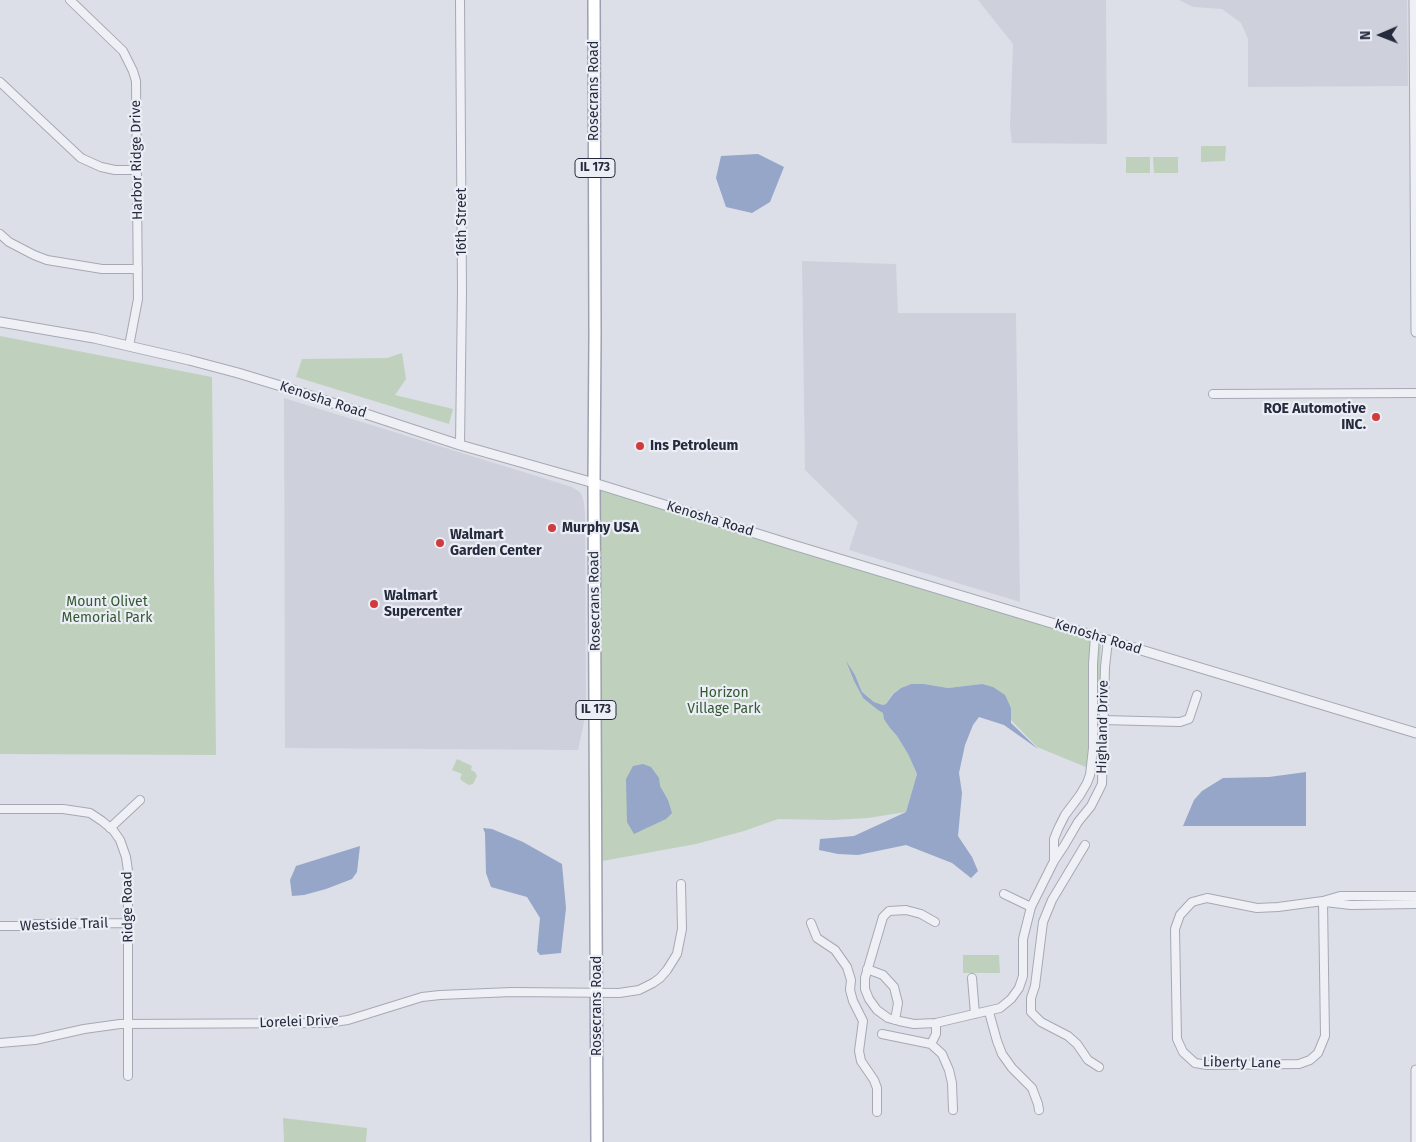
<!DOCTYPE html>
<style>
body{margin:0}
#map{position:relative;width:1416px;height:1142px;overflow:hidden;background:#dcdfe7;font-family:"Fira Sans",sans-serif}
canvas{display:block}
.north{position:absolute;left:1356px;top:10px;width:50px;height:50px;-webkit-text-stroke:4px #ebeef5;paint-order:stroke;rotate:269deg;font-size:14px;font-weight:700;line-height:20px;text-align:center;color:#252a3d}
.north::after{content:'';display:block;margin:auto;width:18px;height:22px;background:#252a3d;clip-path:polygon(50% 0,100% 100%,50% 72%,0 100%)}
</style>
<div id="map">
<canvas width="1416" height="1142"></canvas>
<div class="north">N</div>
</div>
<script>
const g = document.querySelector('canvas').getContext('2d');
g.lineJoin = 'round';
function fillPath(path, color) { g.fillStyle = color; g.fill(path, 'evenodd'); }
const shape = rows => new Path2D(rows.map(r => 'M' + r).join(''));
function trace(path, color, width, dash) { g.strokeStyle = color; g.lineWidth = width; g.lineCap = dash ? 'butt' : 'round'; g.setLineDash(dash || []); g.stroke(path); }
function label(font, color, halo, rows, align = 'center') {
  g.font = font + ' "Fira Sans",sans-serif'; g.lineWidth = 4.5; g.setLineDash([]); g.textBaseline = 'middle'; g.strokeStyle = halo; g.fillStyle = color; for (const [text, x, y, turn = 0] of rows) {
    g.save(); g.translate(x, y); g.rotate((+turn || 0) * Math.PI / 180); g.textAlign = isNaN(turn) ? turn : align; if (halo) g.strokeText(text, 0, 0); g.fillText(text, 0, 0); g.restore();
  }
}
fillPath(shape([
 [978,0,1106,0,1107,144,1012,143,1010,125,1013,44],
 [1179,0,1407,0,1408,86,1248,87,1248,39,1241,23,1222,9,1193,7],
 [802,261,896,264,898,313,1016,313,1020,602,849,550,858,522,805,470],
 [284,398,572,487,581,493,584,502,585,515,586,713,578,750,285,748]
]), '#ced1dc');
fillPath(shape([
 [1201,146,1226,146,1225,161,1201,162],
 [1126,157,1150,157,1150,173,1126,173],
 [1153,157,1178,157,1178,173,1154,173],
 [0,336,212,377,216,755,0,754],
 [402,353,406,379,395,395,453,409,449,424,296,377,302,359,387,358],
 [594,483,1101,638,1098,772,1037,747,1011,720,1011,707,982,684,948,688,924,684,911,684,901,688,892,694,886,704,883,705,874,702,862,692,855,675,847,664,854,681,863,698,884,713,890,728,897,736,908,754,917,774,906,812,868,818,833,820,778,819,744,831,696,844,597,862],
 [457,759,472,766,471,770,475,772,477,776,473,784,469,785,462,781,460,778,462,774,452,770],
 [963,955,999,955,1000,973,963,973],
 [283,1118,367,1128,366,1142,284,1142]
]), '#bfd1bd');
fillPath(shape([
 [758,154,784,167,770,202,752,213,726,207,716,178,721,156],
 [846,661,855,675,862,692,874,702,883,705,886,704,893,694,901,688,911,684,924,684,948,688,982,684,993,687,1005,695,1011,708,1011,723,1038,749,1004,725,979,717,973,725,965,745,959,773,962,793,958,836,972,857,978,871,971,878,952,863,906,845,858,855,838,854,819,850,820,839,854,836,906,812,917,774,908,754,897,736,890,728,884,719,883,713,878,710,863,698,854,681],
 [643,764,651,767,659,778,660,786,668,800,672,813,666,819,634,834,627,822,626,779,633,766],
 [1306,772,1306,826,1183,826,1194,800,1202,791,1223,778,1269,777],
 [483,828,492,829,523,842,562,864,566,908,561,953,540,955,537,951,540,918,527,897,491,887,486,873,485,833],
 [360,846,357,872,352,879,326,889,304,895,292,896,290,880,296,866]
]), '#95a6c9');
const minor = shape([
 [70,0,123,51,133,71,136,81,138,299,129,346],
 [460,0,462,291,460,445],
 [0,82,81,158,101,167,115,170,137,170],
 [0,234,9,242,34,255,47,260,102,269,138,269],
 [1213,394,1416,393],
 [1103,720,1180,722,1189,719,1197,695],
 [0,809,63,809,90,813,102,821,113,830,120,840,126,857,128,871,128,1076],
 [110,828,140,800],
 [1085,845,1052,900,1043,922,1035,986,1031,998,1031,1012,1041,1022,1068,1036,1077,1044,1088,1060,1099,1067],
 [1054,861,1054,839,1058,829,1065,815,1080,795,1087,783,1090,775,1093,748,1093,664,1095,636],
 [1004,894,1031,907],
 [1207,898,1257,908,1278,907,1323,901,1325,1036,1318,1053,1310,1060,1299,1064,1207,1065,1195,1063,1183,1052,1177,1039,1175,929,1180,915,1192,902,1207,898],
 [1323,901,1340,896,1416,896],
 [1325,902,1351,905,1416,904],
 [935,922,921,914,906,910,889,911,883,917,865,978,865,989,869,999,877,1010,888,1018,899,1021,914,1024,936,1023,1000,1008,1011,999,1019,988,1023,976,1023,939,1031,907,1054,861,1064,846,1078,822,1091,806,1102,784,1105,667,1108,640],
 [811,923,817,938,835,950,847,967,851,980,850,990,853,1001,863,1021,859,1051,861,1061,874,1080,877,1088,877,1112],
 [0,926,19,926,36,924,128,923],
 [867,969,883,975,894,987,898,1003,895,1020],
 [972,978,975,1014],
 [989,1012,997,1041,1002,1054,1012,1068,1032,1088,1038,1104,1039,1110],
 [882,1034,931,1044,942,1054,949,1070,952,1083,953,1110],
 [0,1043,35,1040,84,1029,120,1024,326,1023,348,1020,422,997,440,995,512,992,619,993,639,990,653,983,660,978,667,970,677,954,682,929,681,884],
 [931,1044,936,1034,936,1023]
]);
const tertiary = shape([
 [1414,0,1416,332],
 [0,322,94,338,189,360,238,373,284,387,460,445,594,483,793,545,1416,733],
 [1416,1142,1416,1070]
]);
const primary = shape([
 [594,0,595,336,594,483,597,1142]
]);
trace(minor, '#a5a9b4', 10);
trace(tertiary, '#a5a9b4', 11);
trace(primary, '#9ba1b3', 14);
trace(minor, '#eff0f5', 8);
trace(tertiary, '#eff0f5', 9);
trace(primary, '#fff', 11);
for (const [x, y, r, color] of [
 [1376,417,5,"#d23b3b"],
 [640,446,5,"#d23b3b"],
 [552,528,5,"#d23b3b"],
 [440,543,5,"#d23b3b"],
 [374,604,5,"#d23b3b"]
]) { const dot = new Path2D(); dot.arc(x, y, r, 0, 2 * Math.PI); g.fillStyle = color; g.fill(dot); trace(dot, '#ebeef5', 2); }
for (const [x, y, w] of [
 [595,168,40],
 [596,710,40]
]) { const box = new Path2D(); box.roundRect(x - w / 2, y - 9.5, w, 19, 4); g.fillStyle = '#ebeef5'; g.fill(box); trace(box, '#252a3d', 1); }
label('bold 12px', '#252a3d', null, [
 ["IL 173",595,168],
 ["IL 173",596,710]
]);
label('14px', '#252a3d', '#ebeef5', [
 ["Rosecrans Road",594,91,-90],
 ["Harbor Ridge Drive",137,160,-91],
 ["16th Street",462,222,-90],
 ["Kenosha Road",323,400,18],
 ["Kenosha Road",710,519,17],
 ["Rosecrans Road",595,601,-91],
 ["Kenosha Road",1098,637,17],
 ["Highland Drive",1103,727,-89],
 ["Ridge Road",128,907,-91],
 ["Westside Trail",64,925,-2],
 ["Rosecrans Road",597,1006,-90],
 ["Lorelei Drive",299,1022,-2],
 ["Liberty Lane",1242,1063,1]
]);
label('bold 14px', '#252a3d', '#ebeef5', [
 ["ROE Automotive",1366,409,"right"],
 ["INC.",1366,425,"right"],
 ["Ins Petroleum",650,446],
 ["Murphy USA",562,528],
 ["Walmart",450,535],
 ["Garden Center",450,551],
 ["Walmart",384,596],
 ["Supercenter",384,612]
], 'left');
label('14px', '#345932', '#ebeef5', [
 ["Mount Olivet",107,602],
 ["Memorial Park",107,618],
 ["Horizon",724,693],
 ["Village Park",724,709]
]);
</script>
